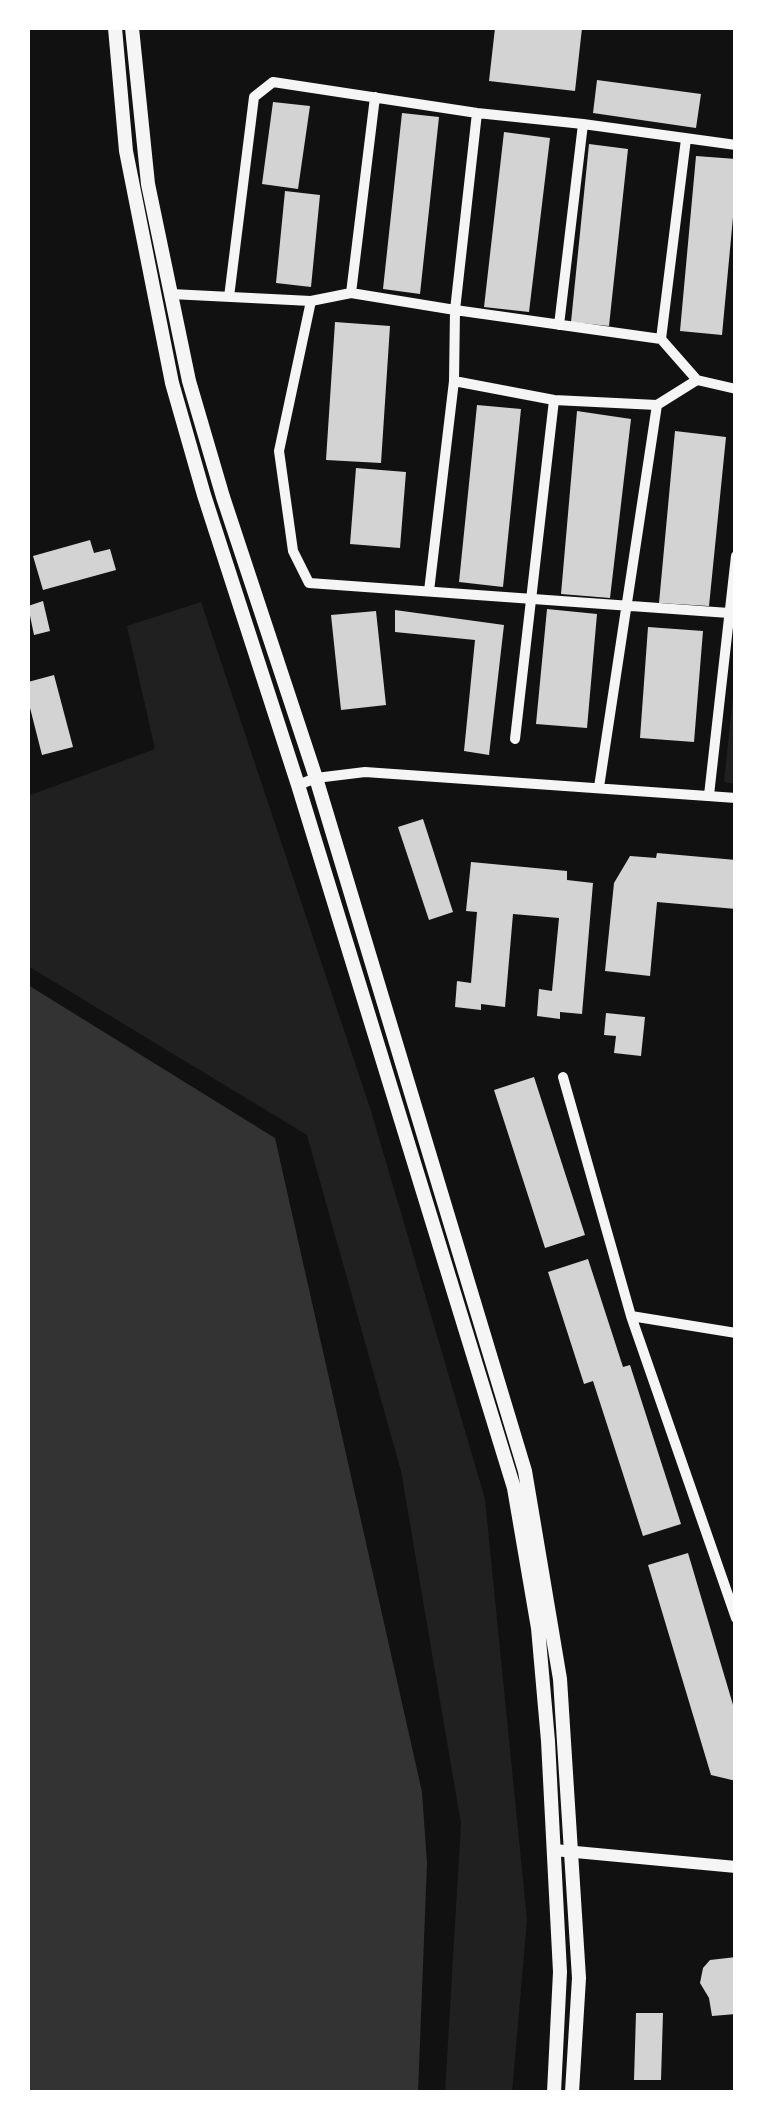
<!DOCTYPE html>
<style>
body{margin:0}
#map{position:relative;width:763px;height:2120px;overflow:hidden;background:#111;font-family:Montserrat,sans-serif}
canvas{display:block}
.frame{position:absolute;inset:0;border:30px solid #fff;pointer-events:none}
</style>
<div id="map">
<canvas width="763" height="2120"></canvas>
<div class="frame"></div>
</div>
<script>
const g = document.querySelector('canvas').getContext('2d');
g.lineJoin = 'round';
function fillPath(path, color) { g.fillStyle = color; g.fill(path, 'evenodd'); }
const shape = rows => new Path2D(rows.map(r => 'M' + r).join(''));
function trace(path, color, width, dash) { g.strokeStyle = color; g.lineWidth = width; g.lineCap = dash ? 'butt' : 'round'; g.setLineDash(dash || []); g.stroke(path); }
fillPath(shape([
 [201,602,371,1111,485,1499,527,1920,512,2092,445,2092,461,1824,401,1471,307,1135,28,966,28,796,155,749,127,626],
 [735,677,736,784,735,784,724,782]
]), '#202020');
fillPath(shape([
 [28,985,275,1138,422,1792,427,1863,418,2092,28,2092]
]), '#333');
fillPath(shape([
 [495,28,582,28,575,91,489,81],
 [597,80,701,94,696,128,593,113],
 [273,102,310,106,298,189,262,184],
 [402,113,439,117,420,294,383,289],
 [504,132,550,138,529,312,484,307],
 [589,144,628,149,609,326,571,322],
 [696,156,736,159,736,185,722,335,680,331],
 [285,191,320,195,311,287,276,283],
 [335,322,390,326,381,463,326,460],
 [477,405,521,409,503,587,459,582],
 [577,411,631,419,610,598,561,594],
 [675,431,726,437,709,606,659,603],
 [356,468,406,472,400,548,350,544],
 [90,540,94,553,110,549,116,570,43,590,33,556],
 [43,601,50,631,34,635,28,606],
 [547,609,597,614,587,728,536,724],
 [395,610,504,625,489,755,464,751,475,640,395,632],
 [376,611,386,705,341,710,331,615],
 [648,627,703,631,694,742,640,738],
 [54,675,73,747,42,755,28,700,28,682],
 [423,819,453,912,429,920,398,827],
 [657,853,736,860,736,909,657,902,650,976,605,971,614,883,630,856,656,858],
 [471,862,567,871,567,880,593,883,582,1014,560,1012,560,1019,537,1016,539,989,552,991,559,918,513,914,505,1007,481,1004,481,1010,455,1007,457,981,471,983,477,912,466,911],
 [606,1013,645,1017,641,1056,614,1053,616,1036,604,1035],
 [534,1077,585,1235,545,1248,494,1090],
 [588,1259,623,1367,630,1365,681,1524,643,1536,593,1381,584,1384,548,1272],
 [688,1553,736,1715,736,1781,711,1775,648,1565],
 [736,1957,736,2014,712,2016,709,1998,700,1983,703,1968,710,1960],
 [636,2013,663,2013,661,2080,634,2080]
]), '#d3d3d3');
trace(shape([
 [477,113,455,310,661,339,697,380],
 [351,293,375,97],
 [171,294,311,301,351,293,455,310,454,381,554,400,657,405,697,380,736,389],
 [229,297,254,97,273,82,477,113,583,124,736,145],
 [311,301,279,451,293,551,309,583,729,613],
 [559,325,583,124],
 [661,339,686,139],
 [429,591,454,381],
 [515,739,554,400],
 [298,785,316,778,365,772,736,798],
 [599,787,657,405],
 [709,795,736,556],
 [563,1077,631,1316,736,1618],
 [631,1316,736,1333]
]), '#f5f5f5', 10);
trace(shape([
 [554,1850,736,1867]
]), '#f5f5f5', 12);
trace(shape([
 [115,28,126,151,172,383,204,495,298,785,514,1488,538,1628,548,1741,560,1972,554,2092],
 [132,28,148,184,189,381,223,497,316,778,525,1471,560,1679,579,1978,572,2092]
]), '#f5f5f5', 14);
</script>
